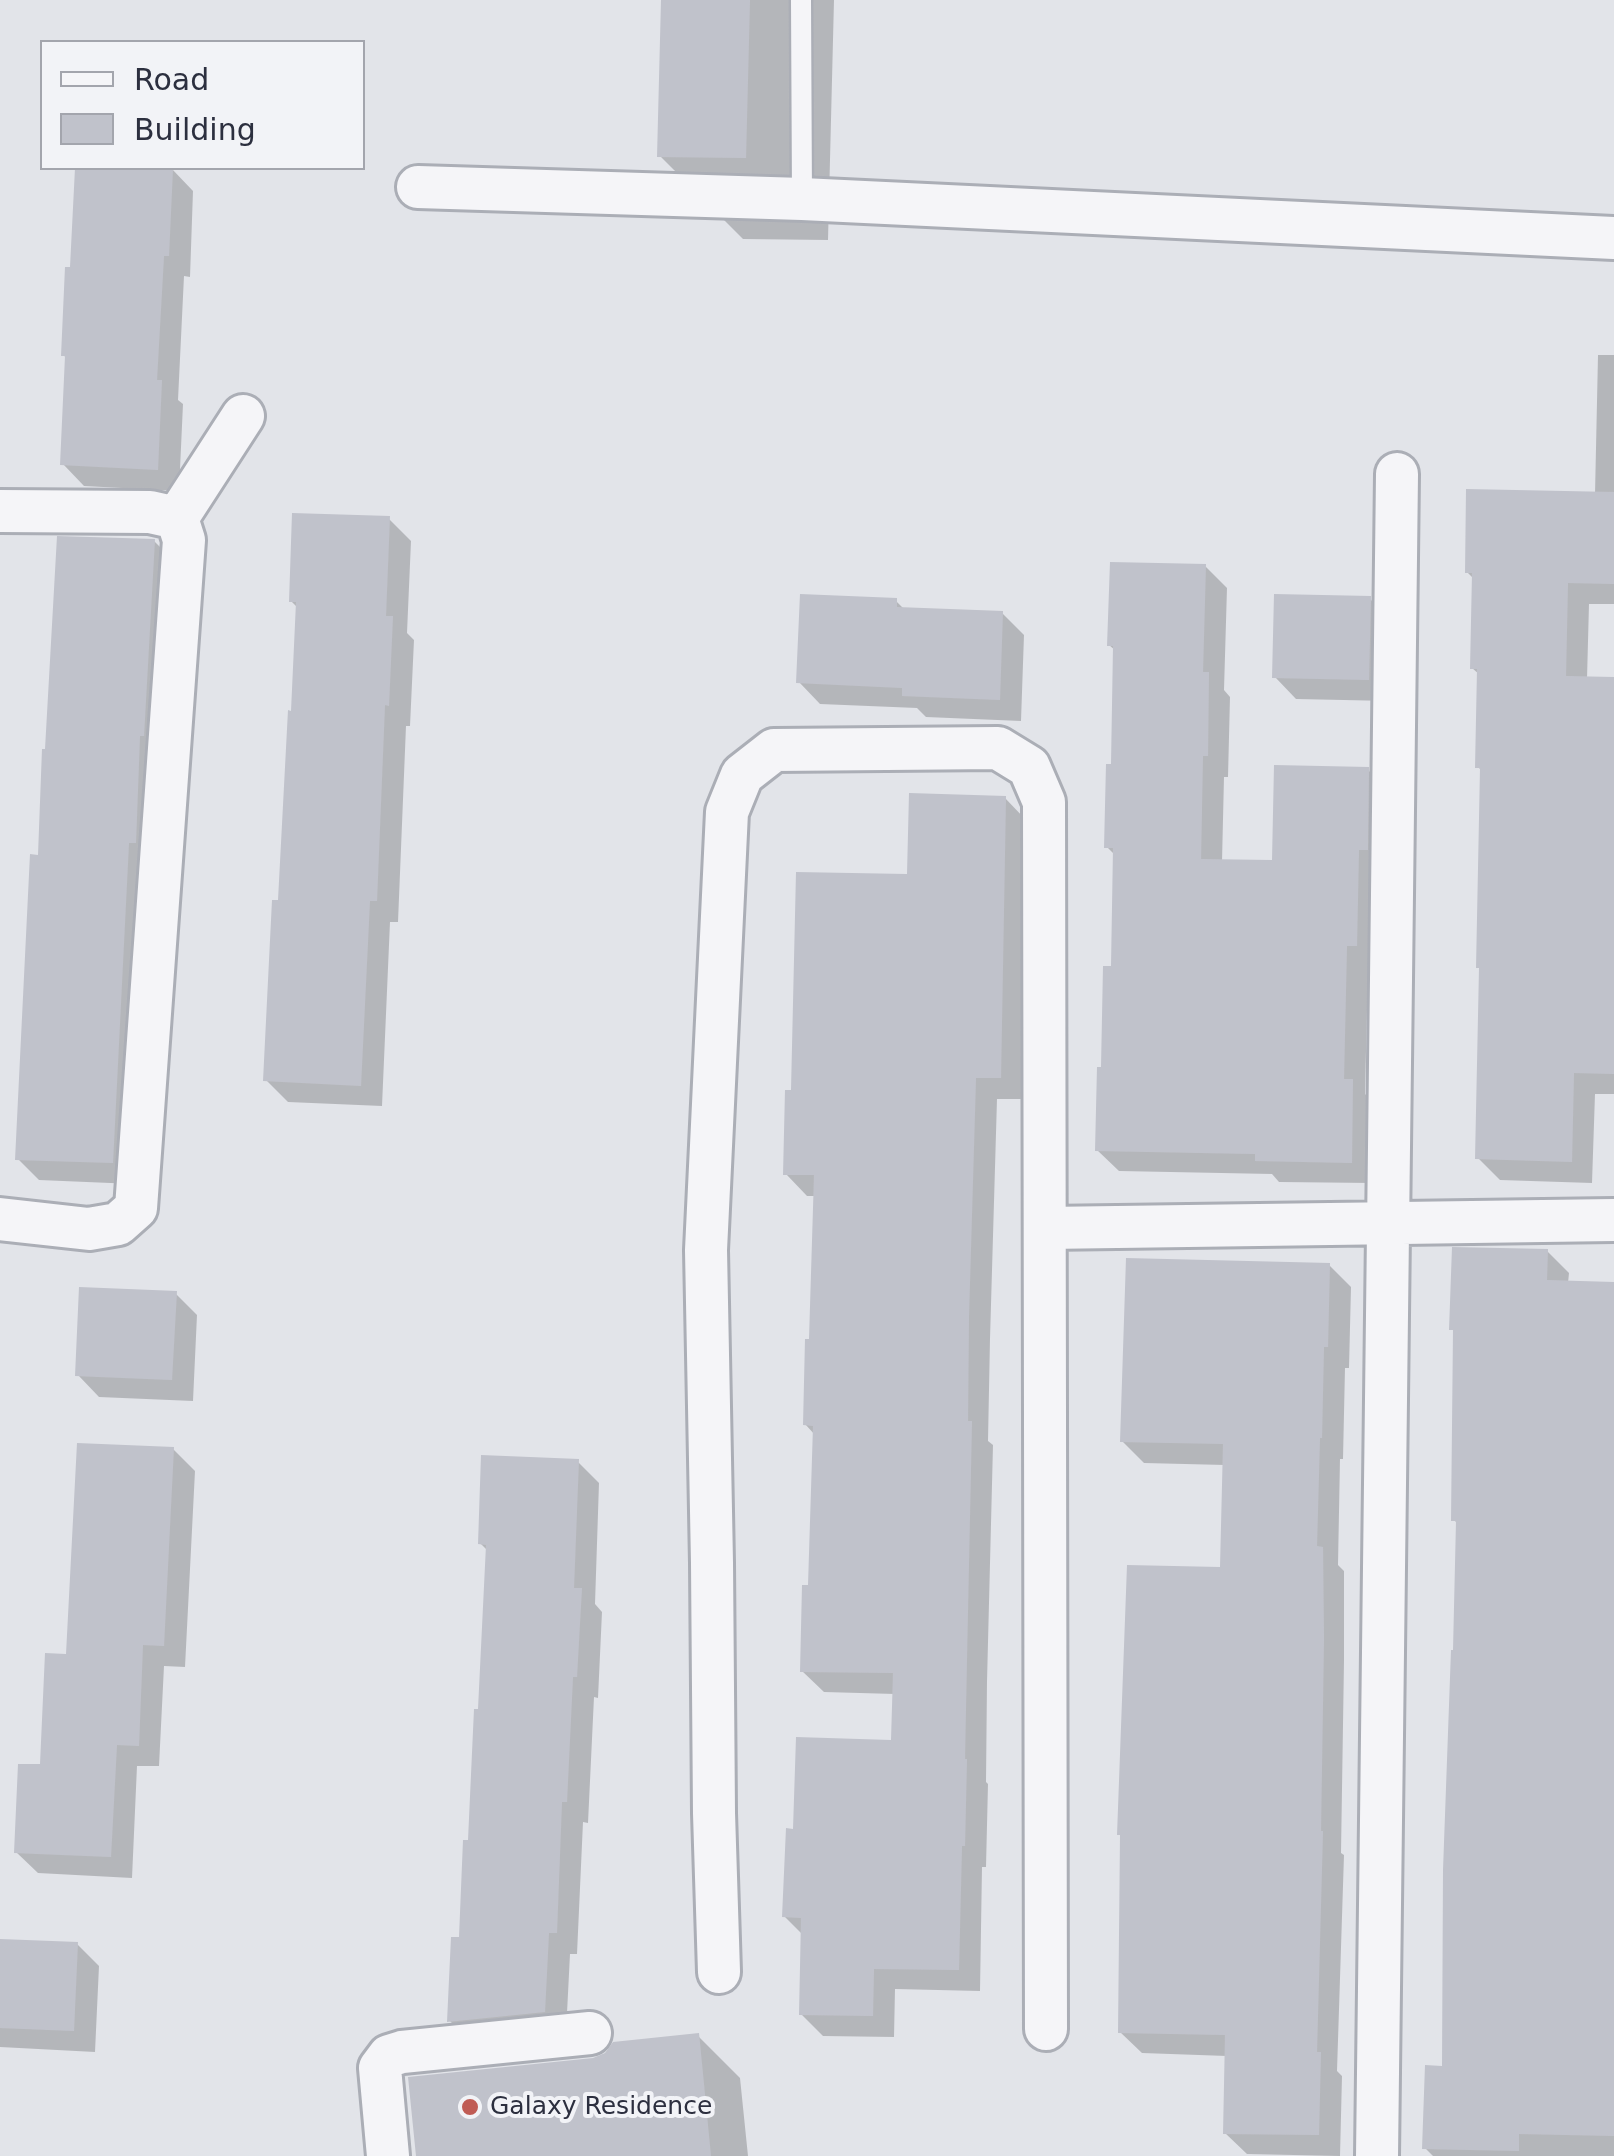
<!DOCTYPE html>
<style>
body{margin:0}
#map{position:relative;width:1614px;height:2156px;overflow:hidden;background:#e2e4e9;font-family:"DejaVu Sans",sans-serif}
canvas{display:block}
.legend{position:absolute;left:40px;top:40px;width:325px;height:130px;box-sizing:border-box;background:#f2f3f7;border:2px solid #a3a5ad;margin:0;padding:12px 18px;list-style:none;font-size:30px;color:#2c2f3f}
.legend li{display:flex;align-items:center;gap:20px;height:50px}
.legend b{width:50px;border:2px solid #a3a5ad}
</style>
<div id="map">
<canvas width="1614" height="2156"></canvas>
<ul class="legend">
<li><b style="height:12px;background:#f5f5f8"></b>Road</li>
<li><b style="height:28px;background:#c0c2cb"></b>Building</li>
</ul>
</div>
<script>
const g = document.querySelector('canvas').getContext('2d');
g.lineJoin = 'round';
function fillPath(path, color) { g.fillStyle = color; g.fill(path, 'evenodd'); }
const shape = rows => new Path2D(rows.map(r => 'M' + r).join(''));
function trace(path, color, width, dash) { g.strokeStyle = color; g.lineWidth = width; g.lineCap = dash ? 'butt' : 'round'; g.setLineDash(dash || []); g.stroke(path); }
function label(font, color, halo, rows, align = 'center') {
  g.font = font + ' "DejaVu Sans",sans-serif'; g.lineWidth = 8; g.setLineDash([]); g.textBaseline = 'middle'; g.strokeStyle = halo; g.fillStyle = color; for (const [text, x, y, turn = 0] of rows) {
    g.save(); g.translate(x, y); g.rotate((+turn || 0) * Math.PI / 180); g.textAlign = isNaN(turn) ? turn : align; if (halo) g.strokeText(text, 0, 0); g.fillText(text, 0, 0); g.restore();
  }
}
fillPath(shape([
 [663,0,834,0,828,240,743,239,660,156],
 [77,168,172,169,193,191,190,277,184,276,178,400,183,404,179,491,84,486,63,464,68,359,63,355,72,270],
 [1598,355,1614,355,1614,604,1589,604,1587,679,1614,679,1614,1094,1595,1094,1592,1183,1500,1180,1478,1158,1482,771,1478,767,1480,675,1472,668,1474,579,1467,572,1595,494],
 [389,519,411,541,407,633,414,640,410,726,406,726,398,922,390,922,382,1106,288,1102,266,1080,293,713,298,608,291,601],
 [154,541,176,563,134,1184,39,1180,18,1159,48,752],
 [1205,566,1227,588,1224,690,1230,697,1228,777,1224,777,1222,862,1275,863,1367,769,1389,791,1378,967,1368,967,1365,1094,1374,1103,1372,1183,1279,1182,1272,1174,1119,1171,1097,1150,1113,968,1116,856,1107,847,1113,767,1116,651,1109,645],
 [1370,599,1391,620,1390,701,1296,699,1275,677],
 [896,601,905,610,1002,613,1024,635,1021,721,926,717,917,708,820,704,799,682],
 [1005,798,1026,820,1022,1099,997,1099,990,1339,988,1441,993,1445,987,1682,986,1782,988,1784,986,1867,982,1867,980,1991,895,1989,894,2037,823,2036,801,2014,803,1935,784,1916,796,1831,893,1742,895,1694,824,1692,802,1671,811,1587,815,1435,805,1424,812,1341,816,1196,807,1196,786,1174,793,1093,910,876],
 [1547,1251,1569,1273,1568,1283,1614,1284,1614,2156,1433,2156,1425,2148,1444,2068,1458,1524,1454,1520,1455,1333,1452,1329],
 [1329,1265,1351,1287,1349,1368,1345,1368,1343,1459,1340,1459,1338,1565,1344,1571,1344,1661,1341,1853,1344,1855,1337,2071,1342,2076,1340,2156,1247,2154,1225,2133,1227,2056,1142,2053,1120,2032,1123,1838,1119,1834,1223,1569,1225,1465,1144,1463,1122,1441],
 [176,1294,197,1315,193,1401,99,1397,78,1375],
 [173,1449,195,1471,185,1667,164,1666,159,1766,137,1766,132,1878,38,1873,16,1852,42,1767,68,1656],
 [578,1462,599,1483,595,1604,602,1612,598,1698,594,1697,588,1823,583,1822,577,1954,570,1954,566,2033,471,2043,450,2021,461,1940,481,1711,488,1551,480,1543],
 [0,1941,77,1944,99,1966,95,2052,0,2047],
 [698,2036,740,2078,748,2156,419,2156,593,2060]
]), '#0003');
fillPath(shape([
 [661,0,750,0,746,158,657,157],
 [75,168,173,168,169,256,164,256,157,380,162,380,158,470,60,465,65,356,61,356,65,267,70,267],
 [1466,489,1614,492,1614,584,1568,583,1566,676,1614,677,1614,1074,1574,1073,1572,1162,1475,1159,1479,968,1476,968,1480,768,1475,768,1477,669,1470,669,1472,573,1465,573],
 [292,513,390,516,386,616,393,616,389,706,385,705,377,901,370,901,361,1086,263,1081,272,900,278,900,288,710,291,711,296,602,289,602],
 [57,536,155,539,144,736,140,736,136,843,129,843,113,1163,15,1160,30,854,38,855,42,749,45,749],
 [1110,562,1206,564,1203,672,1209,672,1208,756,1203,756,1201,859,1272,860,1274,765,1369,767,1368,850,1359,850,1357,946,1347,946,1344,1079,1353,1079,1352,1163,1255,1161,1255,1154,1095,1151,1097,1067,1101,1067,1103,966,1111,966,1113,848,1104,848,1106,764,1111,764,1113,646,1107,646],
 [800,594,897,598,897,607,1003,611,1000,700,902,696,902,688,796,683],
 [1274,594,1371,596,1369,680,1272,678],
 [909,793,1006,796,1001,1078,976,1078,969,1316,968,1421,972,1421,967,1658,965,1759,967,1759,965,1846,962,1846,959,1970,874,1969,873,2016,799,2015,801,1918,782,1917,786,1828,793,1829,796,1737,891,1740,893,1673,800,1672,802,1585,808,1585,813,1426,803,1425,805,1339,809,1339,814,1175,783,1175,785,1090,791,1090,796,872,907,874],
 [1452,1247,1548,1249,1547,1280,1614,1282,1614,2136,1519,2134,1519,2151,1422,2149,1425,2065,1442,2066,1443,1870,1451,1650,1453,1650,1456,1521,1451,1521,1453,1330,1449,1330],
 [1126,1258,1330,1263,1328,1347,1324,1347,1322,1438,1320,1438,1317,1546,1323,1547,1324,1638,1321,1831,1323,1831,1317,2052,1321,2052,1319,2135,1223,2134,1225,2035,1118,2033,1120,1835,1117,1835,1127,1565,1220,1567,1223,1444,1120,1442],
 [79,1287,177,1291,172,1380,75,1376],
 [77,1443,174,1447,164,1646,143,1645,139,1746,117,1745,111,1857,14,1853,18,1764,40,1764,45,1653,66,1654],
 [481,1455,579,1459,574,1588,582,1588,577,1677,573,1677,567,1802,562,1802,557,1933,549,1933,545,2012,447,2022,451,1937,459,1937,463,1840,468,1840,474,1709,478,1709,486,1545,478,1544],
 [0,1939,78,1942,74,2031,0,2028],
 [699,2033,711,2156,416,2156,408,2077,593,2058,605,2053,613,2042]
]), '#c0c2cb');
const lane = shape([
 [801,0,802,199]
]);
const street = shape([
 [418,187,802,199,1614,238],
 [0,511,150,512,177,518,184,540,136,1208,118,1224,89,1229,0,1219],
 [177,518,243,416],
 [1046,1228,1614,1220],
 [719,1972,714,1813,712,1563,706,1250,727,812,742,775,774,750,998,748,1029,767,1044,802,1046,2029],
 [388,2156,380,2068,389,2056,402,2052,590,2033],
 [1377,2156,1397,474]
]);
trace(lane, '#abaeb6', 25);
trace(street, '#abaeb6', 48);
trace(lane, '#f5f5f8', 20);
trace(street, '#f5f5f8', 42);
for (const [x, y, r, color] of [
 [470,2107,10,"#c05c55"]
]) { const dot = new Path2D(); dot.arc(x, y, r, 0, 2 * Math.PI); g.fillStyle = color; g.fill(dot); trace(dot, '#f2f3f7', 4); }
label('25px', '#2c2f3f', '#f2f3f7', [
 ["Galaxy Residence",490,2107]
], 'left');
</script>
